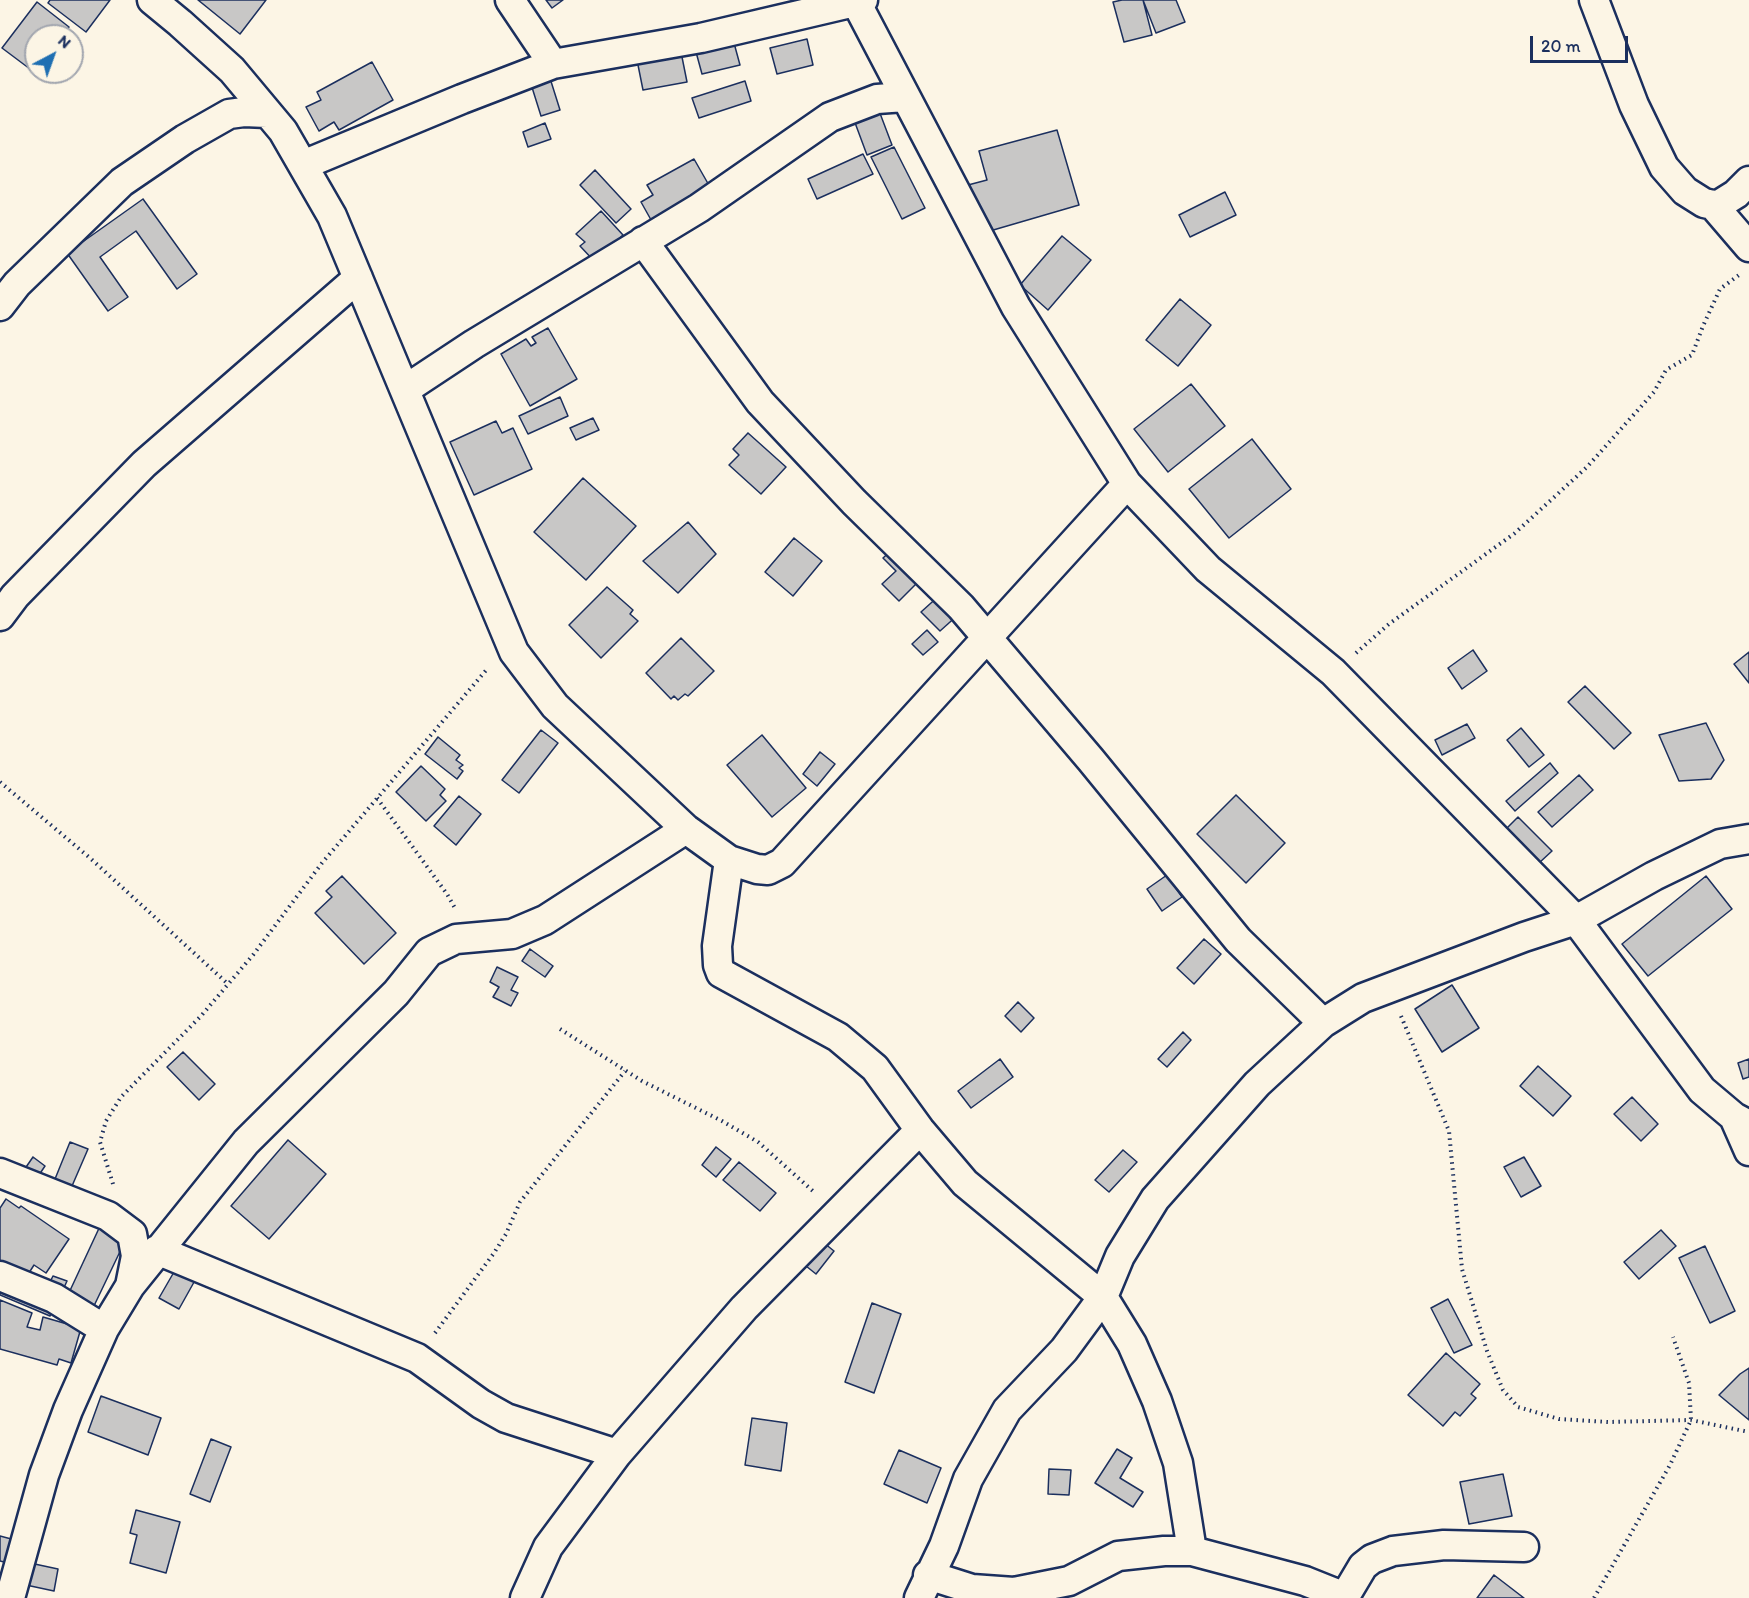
<!DOCTYPE html>
<style>
body{margin:0}
#map{position:relative;width:1749px;height:1598px;overflow:hidden;background:#fcf5e5;font-family:Itim,sans-serif}
canvas{display:block}
.north{position:absolute;left:24px;top:24px;width:60px;height:60px;box-sizing:border-box;background:#fcf5e5;border:2px solid #a2a6af;border-radius:50%;rotate:41deg;font-size:16px;font-weight:700;line-height:24px;text-align:center;color:#1b2f5e}
.north::after{content:'';display:block;margin:auto;width:21px;height:27px;background:#1f6fb2;clip-path:polygon(50% 0,100% 100%,50% 72%,0 100%)}
.scale{position:absolute;left:1530px;top:36px;width:98px;height:27px;box-sizing:border-box;border:3px solid #1b2f5e;border-top:0;padding-left:8px;font-size:18px;line-height:21px;white-space:nowrap;color:#1b2f5e;-webkit-text-stroke:4px #fcf5e5;paint-order:stroke}
</style>
<div id="map">
<canvas width="1749" height="1598"></canvas>
<div class="north">N</div>
<div class="scale">20 m</div>
</div>
<script>
const g = document.querySelector('canvas').getContext('2d');
g.lineJoin = 'round';
function fillPath(path, color) { g.fillStyle = color; g.fill(path, 'evenodd'); }
const shape = rows => new Path2D(rows.map(r => 'M' + r).join(''));
function trace(path, color, width, dash) { g.strokeStyle = color; g.lineWidth = width; g.lineCap = dash ? 'butt' : 'round'; g.setLineDash(dash || []); g.stroke(path); }
const building = shape([
 [50,0,110,0,86,32,48,3,50,0],
 [198,0,266,0,240,34,198,0],
 [546,0,563,0,552,8,546,0],
 [1122,0,1143,0,1152,35,1124,42,1113,2,1122,0],
 [1143,0,1176,0,1185,22,1156,33,1143,0],
 [37,2,69,27,62,36,36,36,34,72,2,48,37,2],
 [807,39,813,65,777,74,770,48,807,39],
 [734,43,740,65,702,74,696,52,734,43],
 [681,52,687,82,643,90,637,60,681,52],
 [372,62,393,100,339,130,334,122,319,131,306,107,321,100,317,92,372,62],
 [549,75,560,110,541,116,530,81,549,75],
 [745,81,751,101,699,118,692,98,745,81],
 [878,108,892,145,867,155,851,112,878,108],
 [545,123,551,139,528,147,523,132,545,123],
 [1057,130,1079,205,983,233,968,185,987,180,979,151,1057,130],
 [894,147,925,208,902,219,871,157,894,147],
 [863,154,873,174,817,199,808,179,863,154],
 [694,159,714,194,655,227,641,202,653,195,647,185,694,159],
 [595,170,631,209,616,223,580,185,595,170],
 [1225,192,1236,215,1190,237,1179,215,1225,192],
 [143,199,197,274,177,289,136,231,100,257,128,297,108,311,67,253,143,199],
 [601,211,623,235,595,262,580,246,585,242,576,234,601,211],
 [1062,236,1091,260,1048,310,1020,285,1062,236],
 [1180,299,1211,325,1178,366,1146,340,1180,299],
 [548,328,577,379,530,406,501,354,526,339,531,346,536,343,532,337,548,328],
 [1191,384,1225,426,1168,472,1134,429,1191,384],
 [560,397,568,416,528,434,519,416,560,397],
 [593,418,599,430,576,440,570,428,593,418],
 [496,421,502,433,513,428,532,469,474,495,450,442,496,421],
 [748,433,786,467,761,494,729,465,739,455,733,449,748,433],
 [1252,439,1291,489,1229,538,1189,489,1252,439],
 [583,478,636,526,586,580,534,532,583,478],
 [688,522,716,554,678,593,643,561,688,522],
 [794,538,822,561,793,596,765,572,794,538],
 [895,547,924,576,899,601,882,584,896,571,883,558,895,547],
 [607,587,633,610,630,614,638,621,601,658,569,625,607,587],
 [941,594,959,614,940,631,921,612,941,594],
 [927,630,938,642,923,655,912,644,927,630],
 [681,638,714,671,688,696,685,694,678,700,674,696,671,699,646,673,681,638],
 [1473,650,1487,671,1462,689,1448,668,1473,650],
 [1749,652,1749,683,1734,664,1749,652],
 [1585,686,1631,733,1614,749,1568,702,1585,686],
 [1706,723,1724,760,1711,779,1679,781,1659,735,1706,723],
 [1467,724,1475,738,1442,755,1435,740,1467,724],
 [1521,728,1544,755,1529,767,1507,740,1521,728],
 [541,730,558,743,519,793,502,780,541,730],
 [762,735,806,788,772,817,727,765,762,735],
 [438,737,460,755,456,760,463,765,459,768,463,771,457,779,425,754,438,737],
 [820,752,835,764,817,786,803,774,820,752],
 [1550,763,1558,773,1515,811,1506,801,1550,763],
 [421,766,445,789,440,795,446,801,426,821,396,792,421,766],
 [1579,775,1593,790,1552,827,1538,812,1579,775],
 [1236,795,1285,843,1246,883,1197,834,1236,795],
 [459,796,481,814,456,845,434,826,459,796],
 [1518,817,1552,851,1539,863,1506,829,1518,817],
 [1167,875,1182,897,1162,911,1147,889,1167,875],
 [342,876,396,933,364,964,315,913,332,897,326,891,342,876],
 [1706,876,1732,909,1648,976,1622,944,1706,876],
 [1204,939,1221,954,1194,984,1177,968,1204,939],
 [530,949,553,966,545,977,522,961,530,949],
 [497,967,518,977,511,990,518,993,511,1006,493,997,499,987,490,982,497,967],
 [1452,985,1479,1028,1442,1052,1415,1009,1452,985],
 [1018,1002,1034,1018,1021,1032,1005,1016,1018,1002],
 [1183,1032,1191,1040,1167,1067,1158,1059,1183,1032],
 [183,1052,215,1084,199,1100,167,1067,183,1052],
 [1000,1059,1013,1077,971,1108,958,1091,1000,1059],
 [1749,1059,1749,1077,1743,1079,1738,1063,1749,1059],
 [1538,1066,1571,1096,1553,1116,1520,1086,1538,1066],
 [1632,1097,1658,1124,1641,1141,1614,1114,1632,1097],
 [288,1140,326,1174,269,1239,231,1206,288,1140],
 [70,1142,88,1149,72,1186,55,1179,70,1142],
 [716,1147,731,1159,716,1177,702,1165,716,1147],
 [1123,1150,1137,1162,1109,1192,1095,1180,1123,1150],
 [33,1157,45,1166,37,1178,24,1170,33,1157],
 [1524,1157,1541,1186,1521,1197,1504,1167,1524,1157],
 [739,1162,776,1193,760,1211,723,1180,739,1162],
 [6,1199,19,1208,21,1206,69,1239,46,1273,34,1265,27,1276,0,1269,0,1208,6,1199],
 [101,1224,127,1237,92,1310,67,1297,101,1224],
 [1661,1230,1676,1246,1639,1279,1624,1262,1661,1230],
 [819,1239,834,1251,816,1274,801,1262,819,1239],
 [1705,1246,1735,1311,1710,1323,1679,1258,1705,1246],
 [178,1265,198,1275,179,1309,159,1298,178,1265],
 [53,1276,67,1281,62,1292,48,1286,53,1276],
 [0,1285,56,1300,50,1316,0,1295,0,1285],
 [1448,1299,1472,1345,1454,1353,1431,1308,1448,1299],
 [0,1300,32,1313,27,1327,40,1330,43,1317,81,1328,71,1363,59,1359,57,1365,0,1349,0,1300],
 [872,1303,901,1314,874,1393,845,1382,872,1303],
 [1446,1353,1480,1384,1471,1394,1476,1398,1460,1416,1455,1412,1443,1426,1408,1395,1446,1353],
 [1749,1368,1749,1420,1719,1395,1740,1374,1749,1368],
 [101,1396,161,1418,148,1455,88,1432,101,1396],
 [752,1418,787,1423,781,1471,745,1465,752,1418],
 [211,1439,231,1447,210,1502,190,1494,211,1439],
 [1117,1449,1132,1458,1120,1478,1143,1492,1133,1507,1095,1483,1117,1449],
 [899,1450,941,1468,927,1503,884,1484,899,1450],
 [1049,1469,1071,1470,1069,1495,1048,1494,1049,1469],
 [1503,1474,1512,1516,1469,1524,1460,1482,1503,1474],
 [136,1510,180,1522,166,1573,130,1563,137,1535,130,1533,136,1510],
 [0,1536,15,1540,8,1563,0,1561,0,1536],
 [30,1563,58,1569,54,1591,26,1585,30,1563],
 [1494,1575,1524,1598,1477,1598,1494,1575]
]);
fillPath(building, '#c8c7c6');
trace(building, '#1b2f5e', 1.5);
const minor = shape([
 [152,0,180,23,232,70,283,131,332,216,514,652,555,706,686,829,729,860,757,869,768,870,782,863,1127,484],
 [510,0,553,64],
 [855,0,1016,307,1127,484,1208,569,1333,672,1576,920,1702,1090,1734,1117,1749,1125],
 [1594,0,1634,105,1664,167,1685,191,1704,203,1713,205,1720,204,1736,194,1749,181],
 [303,165,462,99,553,64,701,38,863,0],
 [1713,205,1749,247],
 [643,241,760,402,854,502,961,607,1091,760,1238,940,1323,1023],
 [0,306,17,284,122,182,185,139,229,114,244,112,267,113],
 [406,389,474,344,699,208,830,117,877,99,905,97],
 [0,616,15,596,144,464,358,278],
 [729,860,717,946,718,965,721,973,838,1037,875,1068,920,1130,965,1183,1103,1297,1132,1344,1157,1401,1178,1463,1192,1551],
 [1734,1117,1749,1151],
 [0,1173,108,1216,132,1234,136,1256,130,1286],
 [157,1250,417,1358,481,1404,506,1418,617,1454],
 [0,1276,54,1298,104,1329],
 [928,1575,972,1589,1014,1592,1069,1581,1118,1556,1164,1551,1192,1551,1305,1581,1345,1597],
 [10,1598,44,1475,68,1410,104,1329,130,1286,246,1142,396,993,429,952,456,939,512,934,545,920,686,829],
 [525,1598,548,1547,617,1454,744,1308,920,1130],
 [919,1598,944,1546,968,1479,1007,1410,1064,1350,1103,1297,1120,1256,1155,1199,1257,1084,1323,1023,1363,998,1524,937,1576,920,1654,876,1720,844,1749,839],
 [1344,1598,1363,1566,1372,1559,1393,1551,1444,1545,1524,1547]
]);
trace(minor, '#1b2f5e', 33);
trace(shape([
 [1356,653,1389,624,1515,533,1587,467,1654,392,1666,370,1692,355,1703,326,1720,289,1739,275],
 [0,782,90,858,228,984],
 [377,798,447,894,456,910],
 [1401,1016,1449,1131,1462,1269,1487,1351,1503,1390,1518,1407,1559,1419,1608,1422,1691,1420,1749,1432],
 [560,1029,642,1081,722,1121,758,1142,815,1193],
 [113,1184,100,1142,106,1121,121,1097,201,1016,253,955,322,863,488,668],
 [435,1333,494,1253,506,1234,520,1202,625,1071],
 [1594,1598,1670,1465,1691,1420,1689,1383,1673,1337]
]), '#1b2f5e', 4, [1.5, 4.5]);
trace(minor, '#fcf5e5', 28);
</script>
